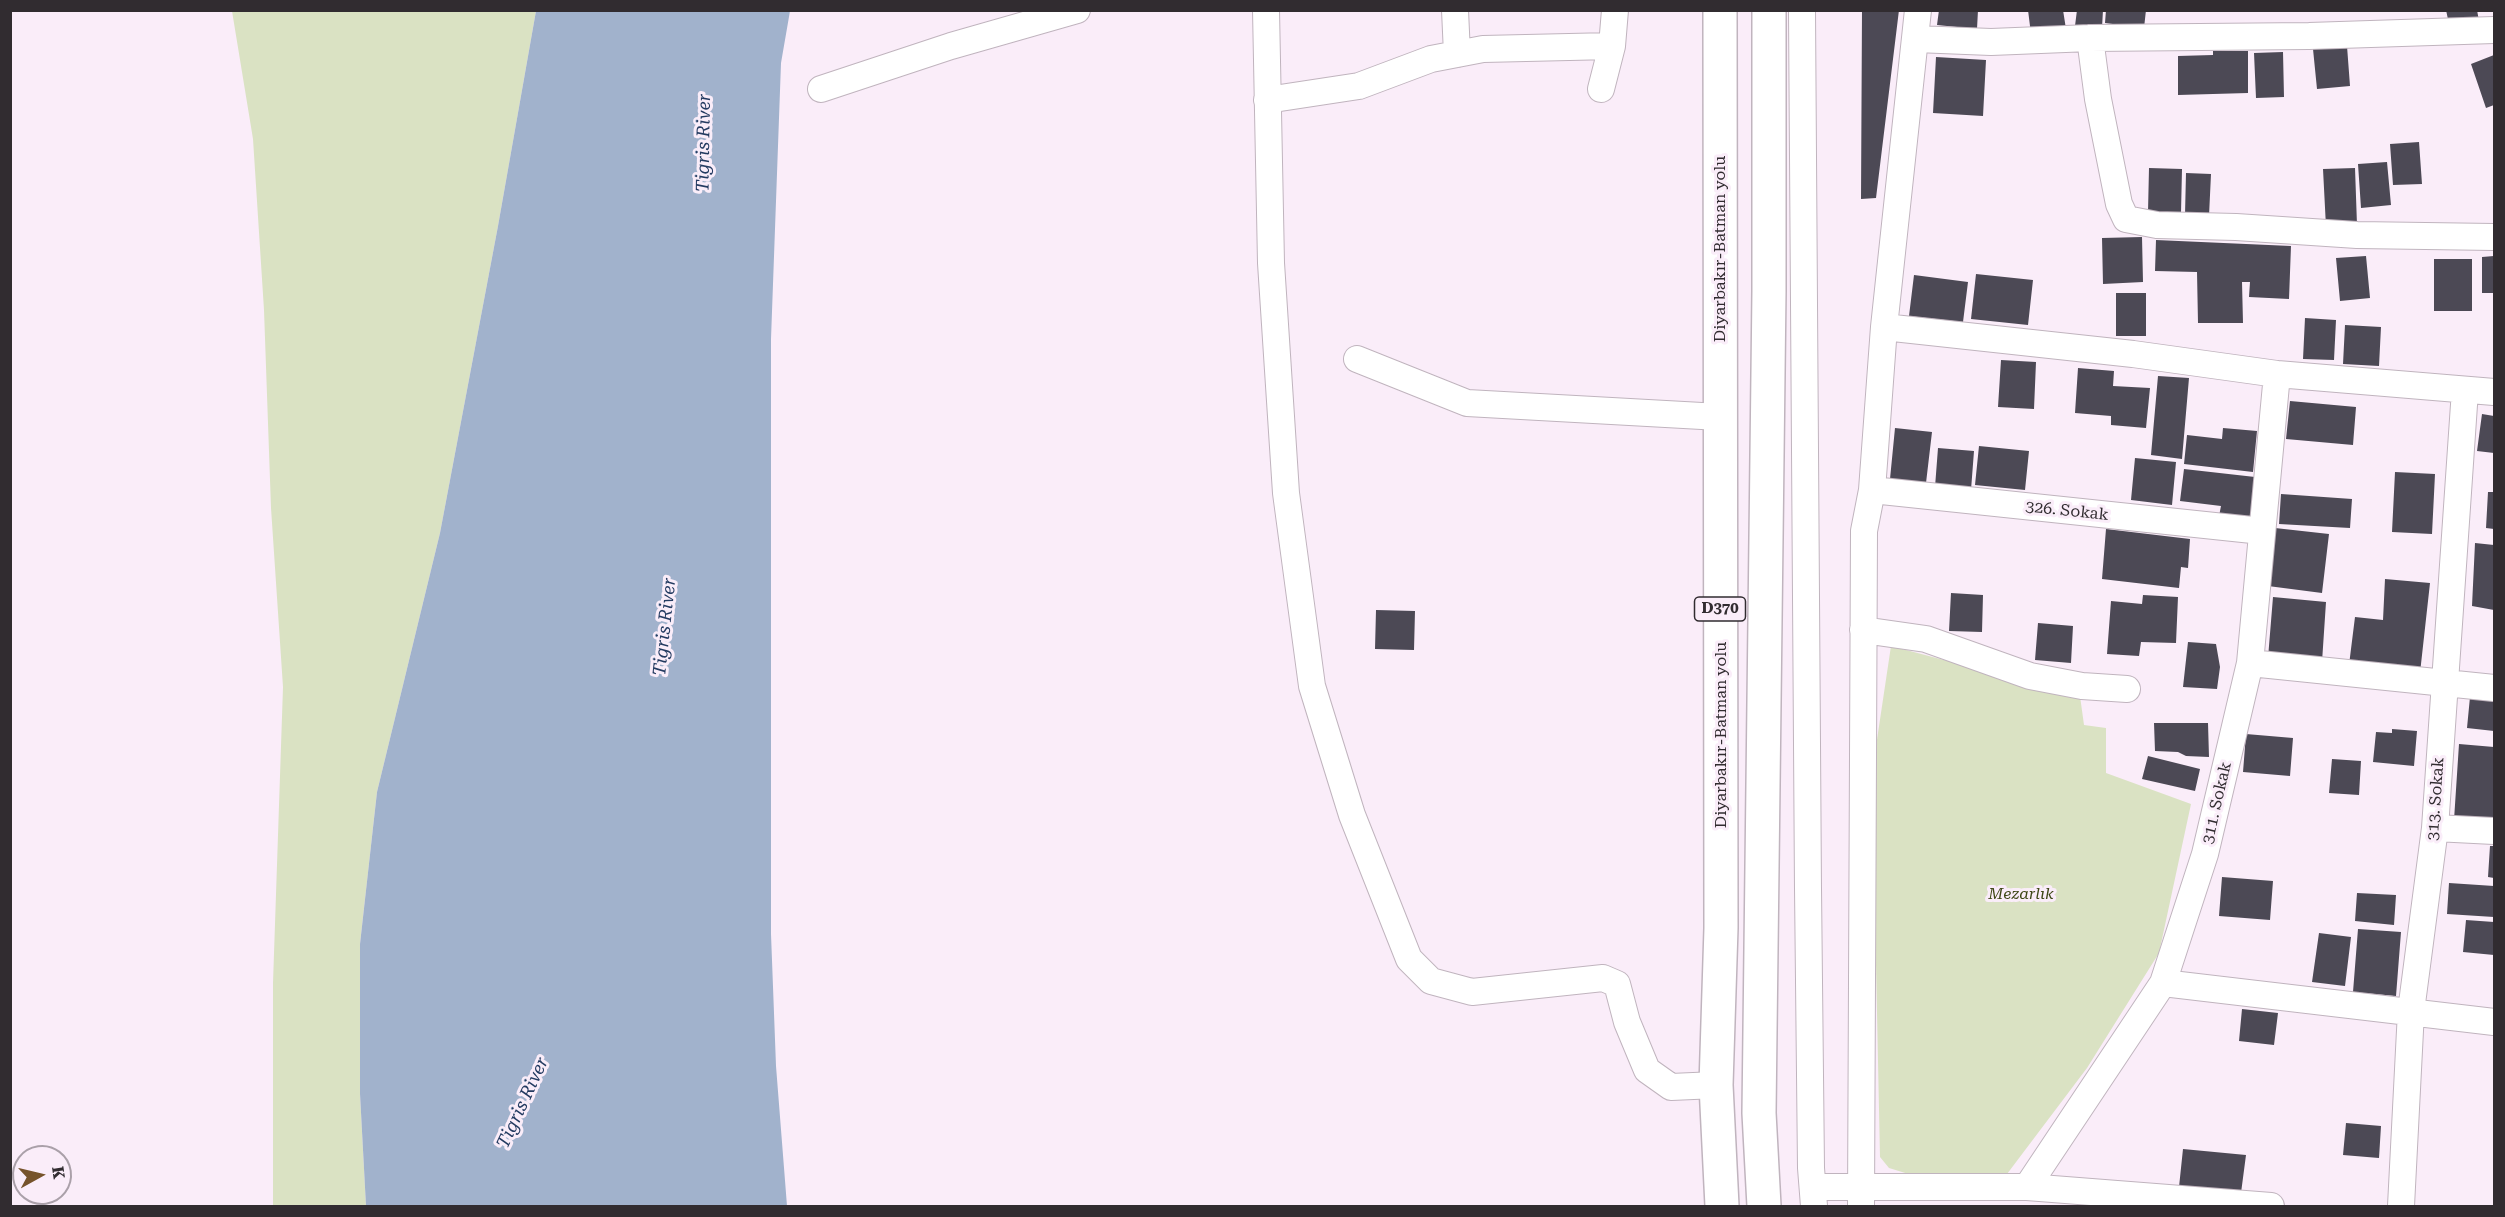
<!DOCTYPE html>
<meta charset="utf-8">
<style>
body{margin:0}
#map{position:relative;width:2505px;height:1217px;overflow:hidden;background:#faedf9;font-family:"Roboto Serif",serif}
canvas{display:block}
.frame{position:absolute;inset:0;border:12px solid #312c30;pointer-events:none}
.north{position:absolute;left:12px;top:1145px;width:60px;height:60px;box-sizing:border-box;background:#faedf9;border:2px solid #aaa0a9;border-radius:50%;rotate:82deg;font-size:16px;font-weight:700;line-height:24px;text-align:center;color:#312c30}
.north::after{content:'';display:block;margin:auto;width:21px;height:27px;background:#76532b;clip-path:polygon(50% 0,100% 100%,50% 72%,0 100%)}
</style>
<div id="map">
<canvas width="2505" height="1217"></canvas>
<div class="frame"></div>
<div class="north">K</div>
</div>
<script>
const g = document.querySelector('canvas').getContext('2d');
g.lineJoin = 'round';
function fillPath(path, color) { g.fillStyle = color; g.fill(path, 'evenodd'); }
const shape = rows => new Path2D(rows.map(r => 'M' + r).join(''));
function trace(path, color, width, dash) { g.strokeStyle = color; g.lineWidth = width; g.lineCap = dash ? 'butt' : 'round'; g.setLineDash(dash || []); g.stroke(path); }
function label(font, color, halo, rows, align = 'center') {
  g.font = font + ' "Roboto Serif",serif'; g.lineWidth = 6; g.setLineDash([]); g.textBaseline = 'middle'; g.strokeStyle = halo; g.fillStyle = color; for (const [text, x, y, turn = 0] of rows) {
    g.save(); g.translate(x, y); g.rotate((+turn || 0) * Math.PI / 180); g.textAlign = isNaN(turn) ? turn : align; if (halo) g.strokeText(text, 0, 0); g.fillText(text, 0, 0); g.restore();
  }
}
fillPath(shape([
 [232,11,536,11,498,226,440,533,377,792,360,944,360,1094,366,1206,273,1206,273,983,283,687,271,508,264,310,253,139],
 [1891,646,2080,696,2084,725,2106,728,2106,773,2191,804,2159,953,2087,1068,2004,1178,1915,1176,1889,1168,1880,1157,1872,773]
]), '#dae2c3');
fillPath(shape([
 [536,11,790,11,781,63,771,339,771,934,776,1066,787,1206,366,1206,360,1094,360,944,377,792,440,533,498,226]
]), '#a1b2cc');
fillPath(shape([
 [1862,10,1899,10,1876,198,1861,199],
 [1939,10,1978,10,1977,29,1937,25],
 [2028,10,2063,10,2066,29,2031,34],
 [2077,10,2103,10,2102,28,2075,26],
 [2106,10,2146,10,2144,28,2105,23],
 [2446,10,2477,10,2479,21,2449,24],
 [2347,46,2350,86,2317,89,2313,49],
 [2213,51,2248,51,2248,93,2178,95,2178,56,2213,55],
 [2283,52,2284,97,2256,98,2254,53],
 [2494,55,2494,105,2486,108,2471,64],
 [1936,57,1986,60,1983,116,1933,113],
 [2419,142,2422,184,2393,185,2390,144],
 [2387,162,2391,205,2361,208,2358,164],
 [2149,168,2182,169,2181,213,2148,212],
 [2355,168,2357,225,2326,227,2323,169],
 [2186,173,2211,174,2209,216,2185,215],
 [2142,237,2143,282,2103,284,2102,238],
 [2156,240,2291,246,2289,299,2249,297,2250,282,2242,282,2243,323,2198,323,2197,272,2155,271],
 [2366,256,2370,298,2340,301,2336,258],
 [2494,256,2494,293,2482,293,2482,257],
 [2434,259,2472,259,2472,311,2434,311],
 [1976,274,2033,280,2028,325,1971,319],
 [1914,275,1968,282,1963,322,1909,316],
 [2116,293,2146,293,2146,336,2116,336],
 [2305,318,2336,320,2334,360,2303,359],
 [2345,325,2381,327,2379,366,2343,364],
 [2001,360,2036,362,2034,409,1998,407],
 [2078,368,2114,371,2113,386,2150,388,2146,428,2111,425,2111,416,2075,413],
 [2158,376,2189,378,2182,459,2151,455],
 [2290,401,2356,407,2353,445,2286,439],
 [2482,414,2494,416,2494,453,2477,451],
 [1895,428,1932,432,1926,483,1890,479],
 [2223,428,2257,431,2253,472,2184,464,2187,435,2222,439],
 [1979,446,2029,451,2025,490,1975,485],
 [1938,448,1974,451,1971,490,1935,487],
 [2135,458,2176,462,2172,505,2131,500],
 [2184,469,2255,477,2250,520,2219,516,2221,506,2180,501],
 [2395,472,2435,474,2432,534,2392,532],
 [2488,492,2494,492,2494,529,2486,528],
 [2281,494,2352,499,2350,528,2279,524],
 [2275,528,2329,534,2322,593,2268,586],
 [2106,529,2190,539,2188,568,2181,567,2179,588,2102,579],
 [2475,543,2494,545,2494,610,2472,606],
 [2385,579,2430,583,2420,673,2349,665,2355,617,2383,620],
 [1951,593,1983,595,1982,632,1949,631],
 [2143,595,2178,597,2176,643,2141,642,2139,656,2107,654,2111,601,2142,604],
 [2273,597,2326,602,2322,662,2268,658],
 [1376,610,1415,611,1414,650,1375,649],
 [2038,623,2073,626,2071,663,2035,660],
 [2188,642,2216,644,2220,667,2217,689,2183,687],
 [2470,697,2494,700,2494,731,2467,728],
 [2154,723,2208,723,2209,757,2186,756,2178,752,2155,751],
 [2392,729,2417,731,2414,766,2373,762,2376,732,2392,733],
 [2246,734,2293,738,2290,776,2243,772],
 [2459,744,2494,747,2494,823,2454,820],
 [2148,756,2200,769,2195,791,2142,779],
 [2332,759,2361,761,2359,795,2329,793],
 [2490,846,2494,846,2494,878,2488,877],
 [2222,877,2273,881,2270,920,2219,916],
 [2449,883,2494,886,2494,917,2447,914],
 [2357,893,2396,895,2394,925,2355,921],
 [2466,920,2494,922,2494,955,2463,952],
 [2358,929,2401,932,2396,996,2353,992],
 [2319,933,2351,937,2345,986,2312,982],
 [2242,1009,2278,1013,2274,1045,2239,1041],
 [2346,1123,2381,1126,2379,1158,2343,1155],
 [2183,1149,2246,1155,2241,1193,2179,1187]
]), '#4c4955');
const minor = shape([
 [1266,10,1271,263,1286,493,1312,686,1352,815,1409,959,1431,981,1472,992,1603,978,1617,984,1627,1022,1647,1070,1671,1087,1716,1085],
 [1455,10,1457,54],
 [1802,10,1808,888,1811,1168,1814,1206],
 [2090,38,2098,99,2119,204,2126,219,2157,225,2236,227,2357,235,2494,237],
 [1916,39,1991,42,2090,38,2309,36,2494,30],
 [821,89,951,46,1077,10],
 [1601,89,1612,46,1615,10],
 [1267,100,1359,86,1431,59,1483,49,1612,46],
 [1884,327,2133,354,2277,374,2494,392],
 [1357,359,1467,403,1720,417],
 [1872,490,2262,531],
 [1863,630,1926,639,2030,676,2082,686,2127,689],
 [2250,663,2494,688],
 [2435,828,2494,831],
 [2163,983,2494,1022],
 [1813,1187,2027,1187,2271,1206],
 [2027,1187,2163,983,2205,854,2250,663,2277,374],
 [1861,1206,1864,531,1872,490,1884,327,1918,10],
 [2401,1206,2411,1011,2435,828,2465,390]
]);
const highway = shape([
 [1720,10,1721,928,1716,1085,1722,1206],
 [1764,1206,1759,1113,1769,291,1769,10]
]);
trace(minor, '#c0b4be', 28);
trace(highway, '#c0b4be', 36);
trace(minor, '#fff', 26);
trace(highway, '#fff', 33);
for (const [x, y, w] of [
 [1720,609,51]
]) { const box = new Path2D(); box.roundRect(x - w / 2, y - 12, w, 24, 4.5); g.fillStyle = '#faedf9'; g.fill(box); trace(box, '#312c30', 1.5); }
label('bold 15px', '#312c30', null, [
 ["D370",1720,609]
]);
label('16px', '#312c30', '#faedf9', [
 ["Diyarbakır-Batman yolu",1720,249,-90],
 ["326. Sokak",2067,511,6],
 ["Diyarbakır-Batman yolu",1721,735,-90],
 ["313. Sokak",2436,799,-86],
 ["311. Sokak",2217,803,-77]
]);
label('italic 16px', '#3e4716', '#faedf9', [
 ["Mezarlık",2021,894]
]);
label('italic 18px', '#243b61', '#faedf9', [
 ["Tigris River",704,143,-89],
 ["Tigris River",665,627,-84],
 ["Tigris River",523,1103,-65]
]);
</script>
